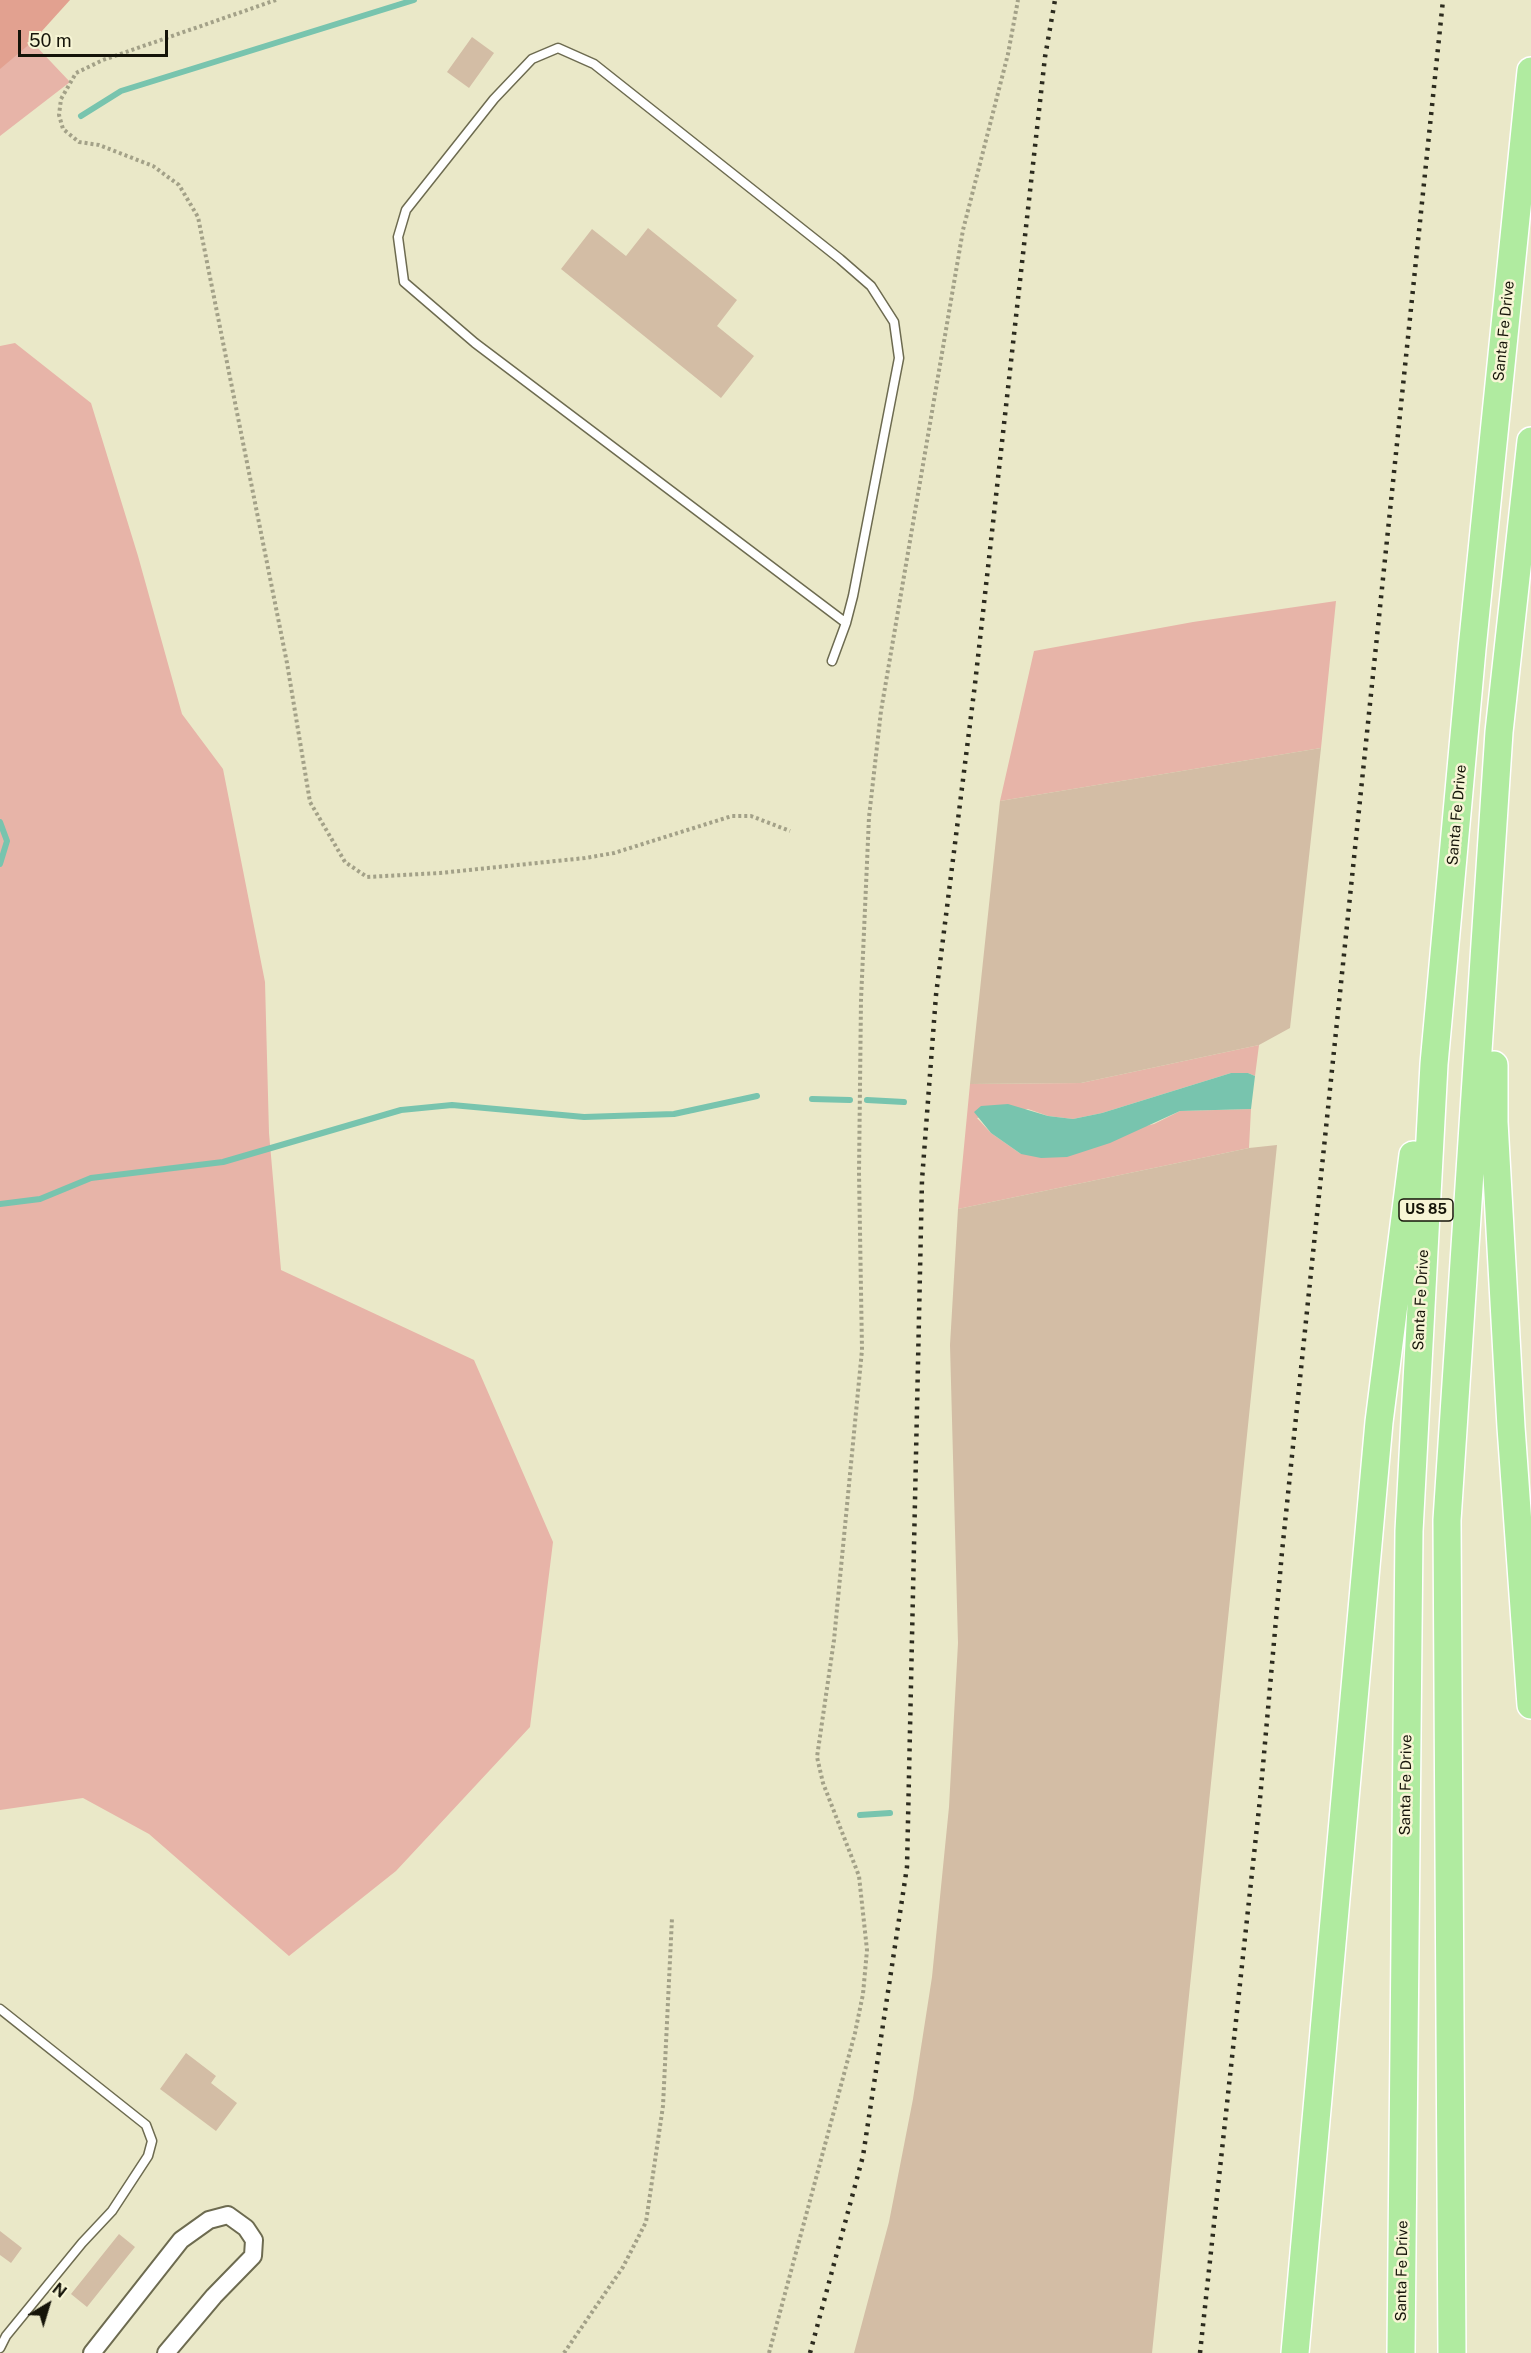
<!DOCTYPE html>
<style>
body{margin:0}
#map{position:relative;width:1531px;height:2353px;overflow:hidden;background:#eae8c8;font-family:"Public Sans",sans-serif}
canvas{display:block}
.north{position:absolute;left:18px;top:2275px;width:60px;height:60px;-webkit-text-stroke:4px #f7f5d5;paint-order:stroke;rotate:38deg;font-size:16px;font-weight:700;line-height:24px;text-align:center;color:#151409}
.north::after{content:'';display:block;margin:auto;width:21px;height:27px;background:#151409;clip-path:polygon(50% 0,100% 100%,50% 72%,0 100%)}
.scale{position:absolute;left:18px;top:30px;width:150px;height:27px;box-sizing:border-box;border:3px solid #151409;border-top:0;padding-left:8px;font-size:18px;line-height:21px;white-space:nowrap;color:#151409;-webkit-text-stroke:4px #f7f5d5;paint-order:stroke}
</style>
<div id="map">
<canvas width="1531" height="2353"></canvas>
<div class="north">N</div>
<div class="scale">50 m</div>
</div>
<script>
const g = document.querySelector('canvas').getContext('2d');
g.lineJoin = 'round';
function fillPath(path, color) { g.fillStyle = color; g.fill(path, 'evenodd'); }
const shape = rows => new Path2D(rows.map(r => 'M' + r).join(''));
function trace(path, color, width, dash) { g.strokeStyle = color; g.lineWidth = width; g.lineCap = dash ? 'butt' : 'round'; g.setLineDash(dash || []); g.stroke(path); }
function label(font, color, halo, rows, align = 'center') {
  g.font = font + ' "Public Sans",sans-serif'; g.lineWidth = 5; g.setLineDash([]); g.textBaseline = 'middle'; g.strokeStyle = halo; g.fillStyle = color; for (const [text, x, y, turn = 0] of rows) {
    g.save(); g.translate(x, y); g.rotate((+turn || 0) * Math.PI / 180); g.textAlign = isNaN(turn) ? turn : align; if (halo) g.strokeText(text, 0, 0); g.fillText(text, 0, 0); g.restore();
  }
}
fillPath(shape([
 [0,8,70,82,0,136],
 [15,343,91,403,138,556,182,714,223,769,265,982,269,1133,281,1270,474,1360,553,1542,530,1727,396,1871,289,1956,149,1834,83,1798,0,1810,0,346],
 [1336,601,1321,748,1000,801,1034,651,1193,622],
 [1259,1045,1255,1076,1248,1073,1231,1073,1102,1113,1073,1119,1048,1116,1028,1109,977,1118,991,1133,1021,1154,1154,1124,1180,1111,1251,1109,1249,1148,958,1209,970,1084,1081,1083]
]), '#e7b4a8');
fillPath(shape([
 [0,0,70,0,32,42,0,69]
]), '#e2a190');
fillPath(shape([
 [1231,1073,1248,1073,1255,1076,1251,1109,1180,1111,1110,1143,1067,1157,1041,1158,1021,1154,991,1133,974,1112,981,1106,1008,1104,1048,1116,1073,1119,1102,1113]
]), '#78c4ae');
trace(shape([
 [81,116,121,91,414,0],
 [0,822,7,841,0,864],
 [812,1099,850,1100],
 [867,1100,904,1102],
 [0,1204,40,1199,91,1178,223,1162,401,1110,452,1105,584,1117,674,1114,757,1096],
 [860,1815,890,1813]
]), '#78c4ae', 6);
fillPath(shape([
 [472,37,494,53,469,88,447,72],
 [648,228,737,300,717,326,754,356,721,398,561,269,592,229,626,256],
 [1321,748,1290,1028,1259,1045,1081,1083,970,1084,1000,801],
 [1277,1145,1152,2353,854,2353,889,2222,913,2099,932,1977,949,1807,958,1643,950,1345,958,1209,1249,1148],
 [186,2053,216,2076,211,2083,237,2103,216,2131,160,2089],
 [0,2231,22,2248,11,2263,0,2255],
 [119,2234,135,2247,87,2307,71,2294]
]), '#d3bda5');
const service = shape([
 [832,661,846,623,853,596,899,358,894,322,871,286,840,259,594,64,558,48,532,59,494,99,406,210,398,237,404,282,475,343,846,623],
 [0,2009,146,2125,152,2141,148,2156,112,2211,82,2243,6,2336,0,2348]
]);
const minor = shape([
 [92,2353,181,2240,209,2220,228,2215,246,2228,254,2240,253,2256,214,2296,166,2353]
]);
const trunk = shape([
 [1494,1065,1494,1122,1511,1427,1531,1705],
 [1295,2353,1379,1422,1413,1155],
 [1401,2353,1409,1531,1434,1064,1472,649,1531,71],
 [1452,2353,1447,1520,1499,732,1531,441]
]);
trace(service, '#6d6b50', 11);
trace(minor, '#6d6b50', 20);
trace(trunk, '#fff', 30);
trace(shape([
 [276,0,103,60,76,73,61,99,59,115,63,129,79,142,99,145,153,166,179,185,198,217,287,663,310,802,345,862,367,877,440,873,585,858,614,853,732,816,751,816,790,831],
 [564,2353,623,2267,646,2222,663,2106,672,1918],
 [769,2353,855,2033,863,1994,867,1950,859,1876,823,1783,817,1757,834,1640,862,1350,859,1173,861,1000,869,817,881,711,963,230,1008,54,1018,0]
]), '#a3a188', 4, [3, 3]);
trace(service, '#fff', 8);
trace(minor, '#fff', 16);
trace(trunk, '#b0eba0', 27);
trace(shape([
 [810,2353,863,2156,907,1867,922,1180,936,995,975,684,1045,57,1055,0],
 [1200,2353,1260,1799,1282,1552,1443,0]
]), '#2c2b1e', 4.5, [3, 6]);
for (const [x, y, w] of [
 [1426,1210,54]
]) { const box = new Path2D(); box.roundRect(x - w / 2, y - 11, w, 22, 4.5); g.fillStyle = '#f7f5d5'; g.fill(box); trace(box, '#151409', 1.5); }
label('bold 14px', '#151409', null, [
 ["US 85",1426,1210]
]);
label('15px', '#151409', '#f7f5d5', [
 ["Santa Fe Drive",1504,331,-84],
 ["Santa Fe Drive",1457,815,-85],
 ["Santa Fe Drive",1421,1300,-87],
 ["Santa Fe Drive",1406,1785,-89],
 ["Santa Fe Drive",1402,2271,-89]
]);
</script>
